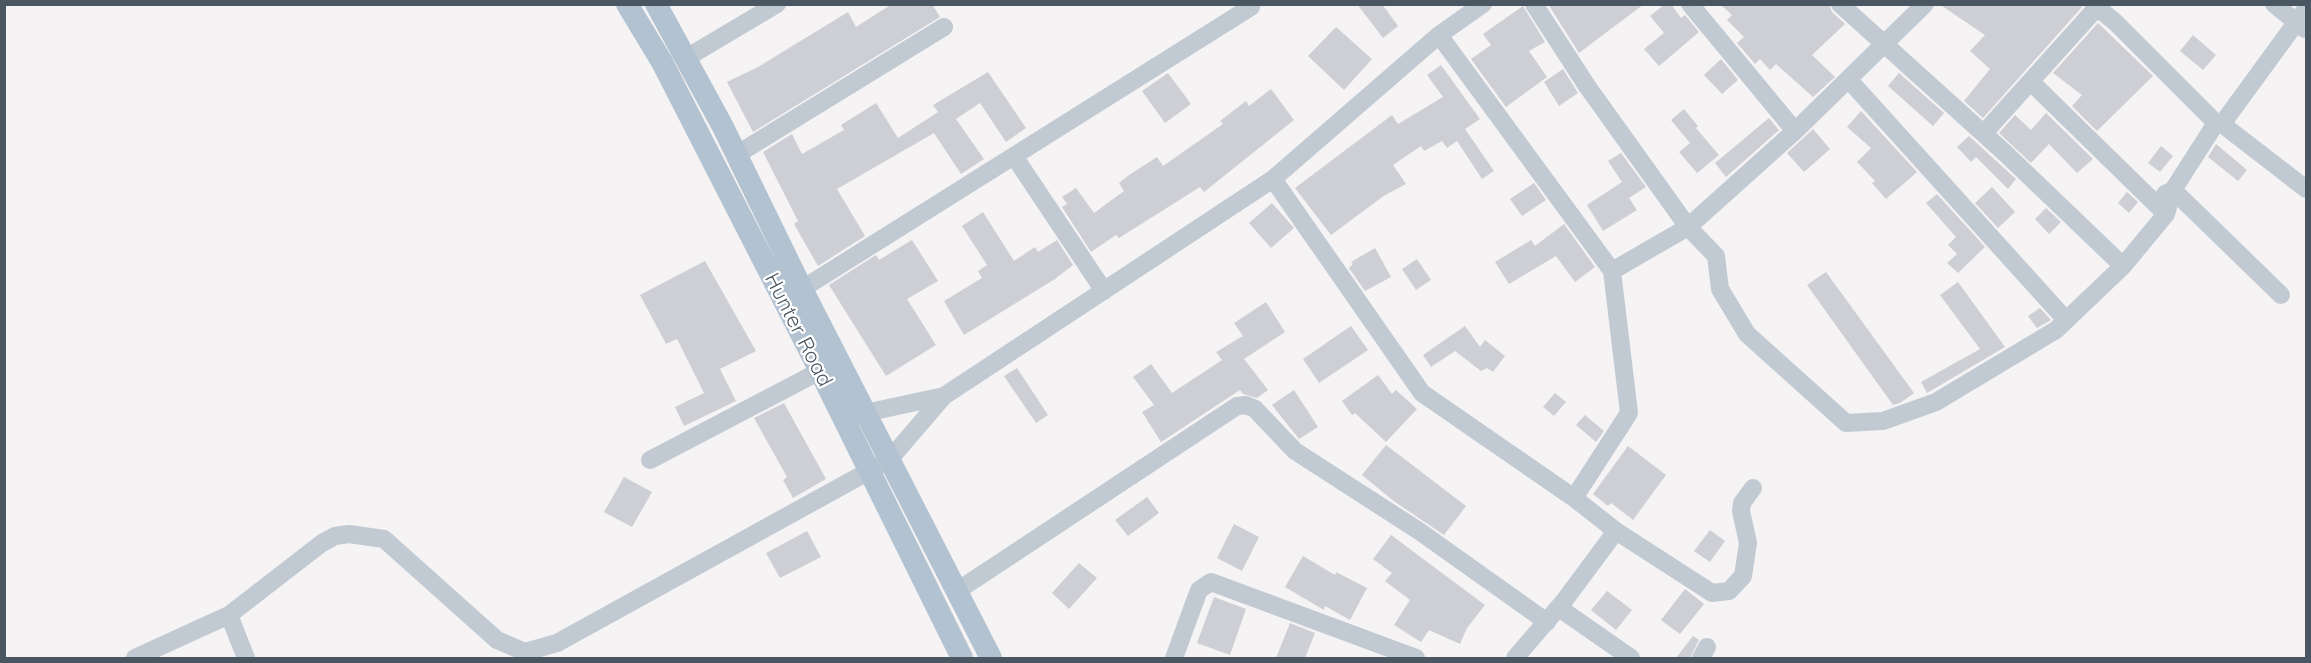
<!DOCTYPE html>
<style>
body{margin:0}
#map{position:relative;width:2311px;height:663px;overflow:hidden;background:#f5f3f3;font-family:Quicksand,sans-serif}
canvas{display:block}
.frame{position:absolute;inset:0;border:6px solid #4a5661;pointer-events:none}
</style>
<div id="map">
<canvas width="2311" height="663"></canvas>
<div class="frame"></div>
</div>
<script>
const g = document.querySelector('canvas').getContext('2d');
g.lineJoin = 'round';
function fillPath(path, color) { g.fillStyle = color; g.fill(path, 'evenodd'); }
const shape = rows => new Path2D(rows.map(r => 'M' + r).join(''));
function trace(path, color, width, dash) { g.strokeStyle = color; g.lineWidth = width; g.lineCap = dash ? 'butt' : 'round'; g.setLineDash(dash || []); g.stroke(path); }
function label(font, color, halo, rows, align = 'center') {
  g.font = font + ' Quicksand,sans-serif'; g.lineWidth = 4.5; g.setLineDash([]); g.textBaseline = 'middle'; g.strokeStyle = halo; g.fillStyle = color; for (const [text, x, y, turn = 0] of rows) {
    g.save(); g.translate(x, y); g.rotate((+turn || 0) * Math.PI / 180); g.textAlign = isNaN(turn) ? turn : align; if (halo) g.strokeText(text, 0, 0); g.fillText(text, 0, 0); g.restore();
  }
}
fillPath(shape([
 [892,4,932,4,940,17,753,132,727,82,758,67,848,12,856,27],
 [1357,4,1382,4,1398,26,1383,38],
 [1548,4,1644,4,1579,53],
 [1665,4,1671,4,1681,18,1685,15,1699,32,1659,66,1644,49,1664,33,1650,16],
 [1720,4,1829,4,1832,12,1845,24,1812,55,1835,77,1813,97,1776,64,1770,70,1760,59,1755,64,1737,43,1744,37,1727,20,1732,15],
 [1939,4,2079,4,2082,7,1983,118,1964,101,1990,69,1970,51,1985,35],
 [1523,6,1545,42,1529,51,1547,77,1506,107,1471,59,1491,45,1483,34],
 [2098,23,2153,76,2097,131,2072,106,2082,95,2053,73],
 [1336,27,1372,59,1344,90,1308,56],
 [2193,35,2216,55,2203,70,2180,51],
 [1721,59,1738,80,1722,94,1704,75],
 [1441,65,1480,119,1465,129,1494,171,1482,179,1457,141,1447,148,1442,141,1424,151,1421,146,1393,165,1406,184,1385,195,1331,235,1295,188,1392,115,1398,124,1443,97,1427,75],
 [1563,69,1578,93,1559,106,1544,82],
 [988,72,1026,128,1006,142,980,103,956,119,984,159,961,174,934,133,837,189,865,236,818,266,794,224,798,221,763,152,792,134,802,154,844,130,841,125,876,103,898,138,938,112,933,105],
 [1168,73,1191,104,1165,123,1142,91],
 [1899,73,1944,113,1933,126,1888,86],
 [1271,89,1294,120,1204,192,1200,187,1119,238,1116,235,1091,252,1062,207,1067,204,1062,197,1076,188,1094,213,1124,191,1119,183,1129,175,1157,157,1163,166,1223,124,1220,121,1246,101,1249,106],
 [1684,109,1698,126,1696,128,1719,155,1697,173,1679,152,1690,143,1671,120],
 [1861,111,1917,172,1886,199,1872,183,1875,181,1857,162,1871,148,1847,127],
 [2046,113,2093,159,2077,173,2049,144,2031,163,1999,133,2015,115,2031,130],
 [1769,118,1779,130,1726,177,1715,163],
 [1813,129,1830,149,1804,172,1787,153],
 [1969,136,2016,179,2008,189,1976,157,1971,162,1957,147],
 [2216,144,2247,170,2238,181,2208,157],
 [2161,146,2173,156,2160,172,2148,163],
 [1621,153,1646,187,1629,198,1637,210,1603,231,1587,205,1622,182,1608,161],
 [1534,183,1546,200,1522,216,1510,199],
 [1992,187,2015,212,1998,228,1975,203],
 [2127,192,2138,202,2129,213,2118,203],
 [1937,194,1985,247,1958,273,1947,263,1957,254,1948,245,1956,237,1926,203],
 [1272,203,1294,228,1271,248,1249,223],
 [2046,208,2061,222,2049,234,2035,219],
 [983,212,1014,261,1035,247,1038,252,1057,240,1073,265,1055,279,964,335,944,301,982,278,978,271,987,265,962,226],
 [1564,224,1595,267,1575,282,1556,256,1509,284,1495,262,1531,240,1535,246],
 [912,240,938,281,907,299,936,345,886,376,829,285,876,255,879,260],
 [1375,248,1391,277,1365,291,1349,268,1353,264,1351,262],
 [1417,259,1431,280,1416,290,1402,269],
 [705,261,756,351,720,369,736,401,684,426,675,407,704,393,677,339,666,344,640,295],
 [1826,272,1914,393,1900,403,1893,405,1807,285],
 [1958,282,2005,347,1927,393,1921,382,1980,349,1940,295],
 [1266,302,1285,332,1244,359,1268,390,1257,398,1243,394,1240,390,1161,442,1142,412,1154,405,1133,377,1151,364,1172,393,1222,360,1216,352,1243,336,1234,323],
 [2040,308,2051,320,2037,328,2028,316],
 [1351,326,1368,350,1319,383,1303,359],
 [1465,326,1480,347,1485,340,1505,356,1493,372,1487,368,1481,371,1455,351,1431,367,1423,355],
 [1017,368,1048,415,1036,423,1004,376],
 [1378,375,1392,394,1396,390,1417,409,1386,442,1355,413,1352,415,1342,401],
 [1294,390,1318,427,1299,439,1272,405],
 [1555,393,1566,402,1554,416,1543,407],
 [784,403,826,479,793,498,783,480,787,477,754,418],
 [1585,415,1604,431,1596,442,1576,425],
 [1386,445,1466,506,1444,535,1395,502,1362,475],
 [1628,446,1666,475,1633,520,1611,503,1608,506,1593,494],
 [624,477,652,492,632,527,604,512],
 [1147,497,1159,513,1128,536,1115,520],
 [1234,524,1259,537,1242,571,1217,558],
 [1710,530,1725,541,1710,562,1694,551],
 [807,531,821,557,780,578,766,553],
 [1391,535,1485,605,1467,628,1460,644,1429,630,1421,642,1394,625,1410,600,1385,581,1392,573,1373,559],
 [1303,556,1335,575,1336,572,1367,588,1350,620,1325,606,1324,610,1285,587],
 [1079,563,1097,578,1069,609,1052,593],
 [1685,589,1704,604,1680,634,1661,620],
 [1607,591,1632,610,1616,630,1591,610],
 [1214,597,1246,609,1230,655,1197,643],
 [1290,623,1315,633,1305,658,1276,658],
 [1693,636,1699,640,1690,658,1676,658]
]), '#cdcfd5');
trace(shape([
 [1534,4,1587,86,1688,227,1716,256,1720,289,1747,334,1846,423,1883,421,1936,402,2056,330,2123,266,2166,214,2173,190,2216,123,2115,22,2093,4],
 [1690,4,1795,131,1925,4],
 [1840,4,2005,153,2123,266],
 [2274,4,2305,29],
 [1439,35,1612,271],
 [686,58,777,4],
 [1849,80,2066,320],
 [2031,82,2166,214],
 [2216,123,2222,124,2306,9],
 [2222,124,2306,189],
 [1984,133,2100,4],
 [736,155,944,27],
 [1014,156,1104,291],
 [1273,179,1422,393,1574,498,1616,531],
 [2165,194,2173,190,2281,295],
 [802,289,1251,7],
 [853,418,865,413,944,396],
 [650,460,820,371],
 [1574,498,1629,413,1612,271,1688,227,1795,131],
 [957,591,1237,406,1246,405,1255,409,1295,451,1419,531,1547,622],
 [1559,608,1631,658],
 [229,615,246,658],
 [135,658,229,615,322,543,335,536,349,534,384,539,497,640,525,652,557,643,889,460,944,396,1273,179,1439,35,1483,4],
 [1174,658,1199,590,1211,582,1416,658],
 [1515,658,1564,601,1616,531,1712,593,1729,591,1743,576,1748,543,1741,511,1742,503,1753,488],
 [1701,658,1707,647]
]), '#c1cad2', 18);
trace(shape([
 [627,4,662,62,820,371,962,658],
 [656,4,723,127,802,289,991,658]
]), '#b3c2d1', 22);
label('21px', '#4a5661', '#fff', [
 ["Hunter Road",798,330,63]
]);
</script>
